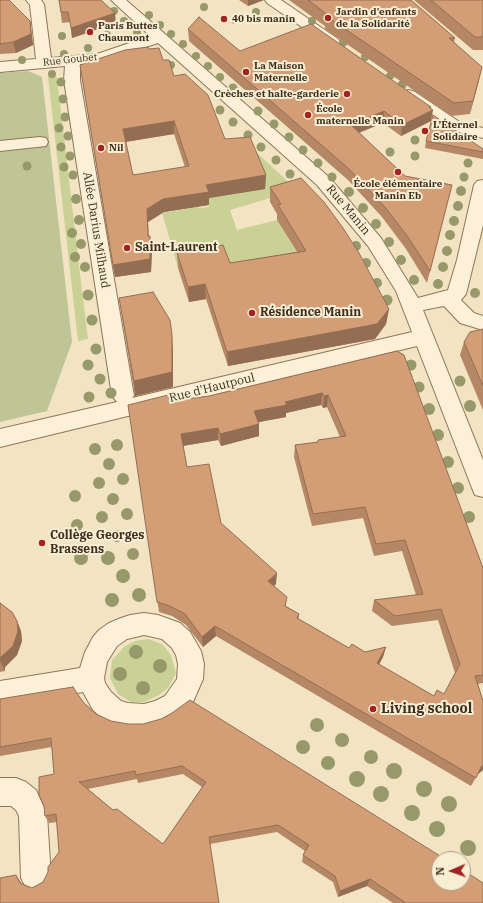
<!DOCTYPE html>
<meta charset="utf-8">
<style>
body{margin:0}
#map{position:relative;width:483px;height:903px;overflow:hidden;background:#f2e4c3;font-family:"IBM Plex Serif",serif}
canvas{display:block}
.north{position:absolute;left:431px;top:851px;width:40px;height:40px;box-sizing:border-box;background:#f8eed4;border:1px solid #ada18b;border-radius:50%;rotate:268deg;font-size:11px;font-weight:700;line-height:16px;text-align:center;color:#3d2d1d}
.north::after{content:'';display:block;margin:auto;width:14px;height:18px;background:#a32323;clip-path:polygon(50% 0,100% 100%,50% 72%,0 100%)}
</style>
<div id="map">
<canvas width="483" height="903"></canvas>
<div class="north">N</div>
</div>
<script>
const g = document.querySelector('canvas').getContext('2d');
g.lineJoin = 'round';
function fillPath(path, color) { g.fillStyle = color; g.fill(path, 'evenodd'); }
const shape = rows => new Path2D(rows.map(r => 'M' + r).join(''));
function trace(path, color, width, dash) { g.strokeStyle = color; g.lineWidth = width; g.lineCap = dash ? 'butt' : 'round'; g.setLineDash(dash || []); g.stroke(path); }
function label(font, color, halo, rows, align = 'center') {
  g.font = font + ' "IBM Plex Serif",serif'; g.lineWidth = 4; g.setLineDash([]); g.textBaseline = 'middle'; g.strokeStyle = halo; g.fillStyle = color; for (const [text, x, y, turn = 0] of rows) {
    g.save(); g.translate(x, y); g.rotate((+turn || 0) * Math.PI / 180); g.textAlign = isNaN(turn) ? turn : align; if (halo) g.strokeText(text, 0, 0); g.fillText(text, 0, 0); g.restore();
  }
}
fillPath(shape([
 [48,77,57,77,81,282,88,339,78,341],
 [253,149,297,190,230,210,237,230,277,220,297,253,345,341,178,268,162,213,198,207,199,208,209,207,207,198,241,193],
 [148,639,162,644,171,655,176,673,168,688,159,695,144,702,131,702,118,694,110,678,112,660,125,646,135,641]
]), '#cad196');
fillPath(shape([
 [28,71,42,77,72,342,47,411,0,422,0,73]
]), '#bfc596');
const minor = shape([
 [26,0,41,0,44,4,51,58,97,54,150,36,111,0,126,0,329,177,381,238,418,298,448,290,457,260,474,185,477,181,483,180,483,225,466,294,461,300,474,313,483,316,483,330,460,323,444,306,423,310,483,460,483,497,475,495,472,488,417,346,0,447,0,429,117,402,112,396,64,80,65,66,0,72,0,62,36,59,30,5,26,0],
 [158,43,317,185,368,246,396,291,412,332,132,398,134,396,80,80,80,64,104,61,158,43],
 [265,0,281,0,338,39,340,42,338,45,333,46,328,45,267,3,265,0],
 [409,90,415,92,461,123,483,128,483,138,450,130,403,98,401,95,403,92,409,90],
 [40,137,46,138,48,142,46,146,0,151,0,141,40,137],
 [144,613,158,615,180,623,190,632,201,651,204,664,203,679,193,702,183,714,169,722,144,730,128,729,104,720,93,710,83,692,0,705,0,681,80,668,85,652,93,637,99,630,109,623,121,618,130,615,144,613],
 [144,635,162,639,172,648,176,655,178,664,177,679,165,696,155,701,144,704,128,703,121,701,111,692,105,683,104,678,107,662,117,646,127,639,144,635],
 [0,778,16,778,26,782,36,790,47,814,51,878,46,888,36,893,26,888,21,878,19,816,16,810,11,806,0,806,0,778]
]);
trace(minor, '#8e7558', 2);
fillPath(minor, '#fcf1d8');
g.fillStyle = '#97996a';
for (const [x, y, r] of [
 [204,7,4],
 [114,11,4],
 [256,12,4],
 [149,15,4],
 [235,20,4],
 [124,21,4],
 [312,21,4],
 [160,25,4],
 [137,32,4],
 [171,34,4],
 [107,35,4],
 [62,36,4],
 [343,43,4],
 [183,44,4],
 [88,48,4],
 [64,54,4],
 [196,56,4],
 [365,57,4],
 [22,60,4],
 [171,65,4],
 [208,66,4],
 [52,74,4],
 [390,76,4],
 [220,77,4],
 [61,82,4.5],
 [402,85,4.5],
 [233,88,4.5],
 [63,99,4.5],
 [220,110,4.5],
 [258,111,4.5],
 [65,117,4.5],
 [233,122,4.5],
 [274,124,4.5],
 [59,128,4.5],
 [248,135,4.5],
 [68,136,4.5],
 [289,137,4.5],
 [415,140,4.5],
 [61,147,4.5],
 [261,147,4.5],
 [303,150,4.5],
 [390,152,4.5],
 [70,156,4.5],
 [415,156,4.5],
 [276,160,4.5],
 [318,163,4.5],
 [468,163,4.5],
 [27,166,4.5],
 [64,167,4.5],
 [290,174,4.5],
 [73,175,4.5],
 [332,177,4.5],
 [464,177,4.5],
 [461,191,5],
 [349,192,5],
 [76,199,5],
 [458,206,5],
 [363,208,5],
 [79,220,5],
 [454,221,5],
 [376,224,5],
 [72,233,5],
 [450,235,5],
 [389,242,5],
 [81,244,5],
 [356,246,5],
 [447,251,5],
 [75,257,5],
 [401,260,5],
 [366,263,5],
 [85,267,5],
 [443,267,5],
 [414,280,5],
 [377,283,5],
 [438,284,5],
 [475,293,5],
 [88,295,5.5],
 [387,300,5.5],
 [92,320,5.5],
 [96,349,5.5],
 [88,365,5.5],
 [411,365,5.5],
 [100,379,5.5],
 [460,381,5.5],
 [419,387,5.5],
 [111,393,5.5],
 [89,397,5.5],
 [470,406,6],
 [429,409,6],
 [438,435,6],
 [117,445,6],
 [95,449,6],
 [448,462,6],
 [109,464,6],
 [123,479,6],
 [99,483,6],
 [458,488,6],
 [75,496,6],
 [113,499,6],
 [127,514,6],
 [102,517,6],
 [469,517,6],
 [77,525,6],
 [117,536,6],
 [133,554,6],
 [81,558,7],
 [108,558,7],
 [123,576,7],
 [139,595,7],
 [112,600,7],
 [136,652,7],
 [160,666,7],
 [120,674,7],
 [143,688,7],
 [317,725,7],
 [342,740,7],
 [303,747,7],
 [371,757,7],
 [328,763,7],
 [394,771,8],
 [357,779,8],
 [424,789,8],
 [381,794,8],
 [449,804,8],
 [412,813,8],
 [437,829,8],
 [468,848,8]
]) { g.beginPath(); g.arc(x, y, r, 0, 2 * Math.PI); g.fill(); }
fillPath(shape([
 [0,0,30,21,33,45,16,53,0,54],
 [59,0,116,23,72,38,70,22,62,23],
 [239,0,264,0,248,6],
 [289,0,411,0,455,38,454,42,479,80,470,114,451,116,325,29,325,26],
 [414,0,483,0,483,50,473,50],
 [188,29,240,51,431,107,431,121,401,136,383,123,359,133,405,176,452,185,427,283,406,249,382,217,348,180,189,41],
 [149,49,163,60,174,76,225,139,266,175,265,189,209,198,209,205,164,212,148,222,149,236,152,249,151,272,115,277,80,67],
 [174,134,185,167,133,175,126,142],
 [426,141,483,149,483,159,425,148],
 [270,187,389,309,386,324,375,339,228,366,206,299,189,302,178,268,177,253,230,263,297,252,277,220,277,214,270,202],
 [119,298,173,350,173,387,135,396],
 [483,329,483,410,460,355,464,342],
 [397,351,483,568,483,683,478,684,483,701,483,770,478,774,471,786,216,636,203,647,186,625,172,616,159,612,128,405,173,401,209,396],
 [321,405,323,408,327,407,340,437,318,440,318,442,295,445,294,457,312,526,363,518,374,556,402,551,416,595,374,600,372,611,392,626,438,620,455,673,444,694,434,696,379,665,383,657,386,647,365,652,349,648,299,619,299,614,286,606,274,586,276,584,221,523,187,467,183,446,218,440,221,446,259,436,259,422,286,417,286,413],
 [0,603,17,621,21,631,22,641,17,655,5,667,5,671,0,672],
 [0,699,83,702,96,714,483,903,393,903,367,886,338,897,333,882,302,862,303,855,305,851,277,832,210,844,0,903,16,875,22,884,32,888,43,882,59,852,57,822,49,823,45,816,44,806,54,774,52,747,0,756],
 [183,774,202,787,163,844,113,810,88,789,137,779,138,783]
]), '#b58765');
fillPath(shape([
 [248,0,264,0,248,6],
 [115,13,116,23,72,38,71,28],
 [30,21,33,45,16,53,13,42],
 [482,67,479,80,470,114,473,101],
 [433,110,431,121,401,136,402,125],
 [384,111,383,123,350,136,351,125],
 [174,121,174,134,124,142,123,129],
 [266,175,265,189,209,198,209,205,164,212,148,222,150,249,147,209,163,199,206,185],
 [150,236,152,249,151,272,115,277,113,265],
 [205,284,206,299,189,302,188,287],
 [389,309,386,324,375,339,228,366,227,352],
 [172,335,173,350,173,387,135,396,134,381],
 [322,393,321,405,286,413,286,417,254,423,254,411,285,402],
 [328,395,327,407,323,408,324,396],
 [259,424,259,436,221,446,220,434],
 [218,428,218,440,182,446,181,434],
 [277,573,276,584,267,592,268,581],
 [17,621,21,631,22,641,17,655,5,667,5,671,1,662,0,658],
 [215,626,216,636,203,647,202,637],
 [386,647,383,657,374,673,377,663],
 [483,765,483,770,477,775,481,767],
 [370,879,367,886,338,897,340,891]
]), '#946e53');
const building = shape([
 [0,0,9,0,30,21,31,34,13,42,0,44,0,0],
 [59,0,101,0,115,13,71,28,68,12,61,12,59,0],
 [308,0,411,0,455,38,449,38,482,67,473,101,454,103,326,16,328,15,308,0],
 [431,0,483,0,483,37,475,37,431,0],
 [199,17,240,51,311,24,431,107,429,107,433,110,402,125,384,111,351,125,405,176,452,185,430,271,408,237,384,206,349,169,188,29,199,17],
 [148,47,149,49,159,48,163,60,169,60,174,76,185,74,208,95,225,139,250,137,266,175,206,185,209,192,163,199,147,209,148,236,150,236,150,259,113,265,80,65,125,50,148,47],
 [174,121,189,166,133,175,123,129,174,121],
 [433,115,483,149,483,152,426,141,433,115],
 [301,178,324,202,343,228,359,253,389,309,377,324,227,352,205,284,188,287,177,253,223,245,230,263,306,251,278,205,281,204,270,187,301,178],
 [153,292,170,320,172,335,172,372,134,381,119,298,153,292],
 [483,329,483,386,464,342,470,332,483,329],
 [397,351,404,355,483,568,483,675,475,676,483,701,483,765,481,767,476,778,215,626,202,637,185,614,170,606,157,602,128,405,172,394,172,401,209,396,397,351],
 [322,393,324,396,328,395,346,436,318,440,318,442,295,445,313,514,365,507,376,544,405,540,423,594,374,600,395,616,441,609,460,664,444,694,437,690,434,696,377,663,386,647,365,652,352,644,349,648,297,618,299,614,285,606,287,597,268,581,277,573,221,523,209,464,187,467,181,434,218,428,220,434,259,424,254,411,287,405,285,402,322,393],
 [0,603,12,612,17,621,18,631,13,646,0,658,1,662,0,662,0,603],
 [73,687,83,702,96,714,111,721,128,724,143,724,161,719,172,713,190,700,445,859,439,859,439,883,463,883,463,870,483,883,483,903,406,903,370,879,340,891,335,876,303,855,309,845,278,825,209,837,219,903,0,903,0,878,16,875,20,883,32,888,43,882,48,872,48,867,59,852,56,814,45,816,44,806,39,795,39,777,54,774,51,738,0,747,0,699,73,687],
 [182,766,206,782,163,844,117,809,113,810,79,782,135,771,136,775,182,766]
]);
fillPath(building, '#d39d76');
trace(building, '#946e53', 1);
for (const [x, y, r, color] of [
 [328,18,4,"#a32323"],
 [224,19,4,"#a32323"],
 [90,32,4,"#a32323"],
 [246,72,4,"#a32323"],
 [347,94,4,"#a32323"],
 [308,115,4,"#a32323"],
 [425,131,4,"#a32323"],
 [101,148,4,"#a32323"],
 [398,172,4,"#a32323"],
 [127,248,4,"#a32323"],
 [252,313,4,"#a32323"],
 [42,543,4,"#a32323"],
 [373,709,4,"#a32323"]
]) { const dot = new Path2D(); dot.arc(x, y, r, 0, 2 * Math.PI); g.fillStyle = color; g.fill(dot); trace(dot, '#f8eed4', 1.5); }
label('bold 10px', '#3d2d1d', '#f8eed4', [
 ["Jardin d'enfants",336,12],
 ["de la Solidarité",336,24],
 ["40 bis manin",232,19],
 ["Paris Buttes",98,26],
 ["Chaumont",98,38],
 ["La Maison",254,66],
 ["Maternelle",254,78],
 ["Crèches et halte-garderie",339,94,"right"],
 ["École",316,109],
 ["maternelle Manin",316,121],
 ["L’Éternel",433,125],
 ["Solidaire",433,137],
 ["Nil",109,148],
 ["École élémentaire",398,184,"center"],
 ["Manin Eb",398,196,"center"]
], 'left');
label('10px', '#3d2d1d', '#f8eed4', [
 ["Rue Goubet",70,60,-6]
]);
label('12px', '#3d2d1d', '#f8eed4', [
 ["Rue Manin",348,210,50],
 ["Allée Darius Milhaud",96,230,81],
 ["Rue d'Hautpoul",212,388,-14]
]);
label('bold 12px', '#3d2d1d', '#f8eed4', [
 ["Saint-Laurent",135,248],
 ["Résidence Manin",260,313],
 ["Collège Georges",50,536],
 ["Brassens",50,550]
], 'left');
label('bold 14px', '#3d2d1d', '#f8eed4', [
 ["Living school",381,709]
], 'left');
</script>
